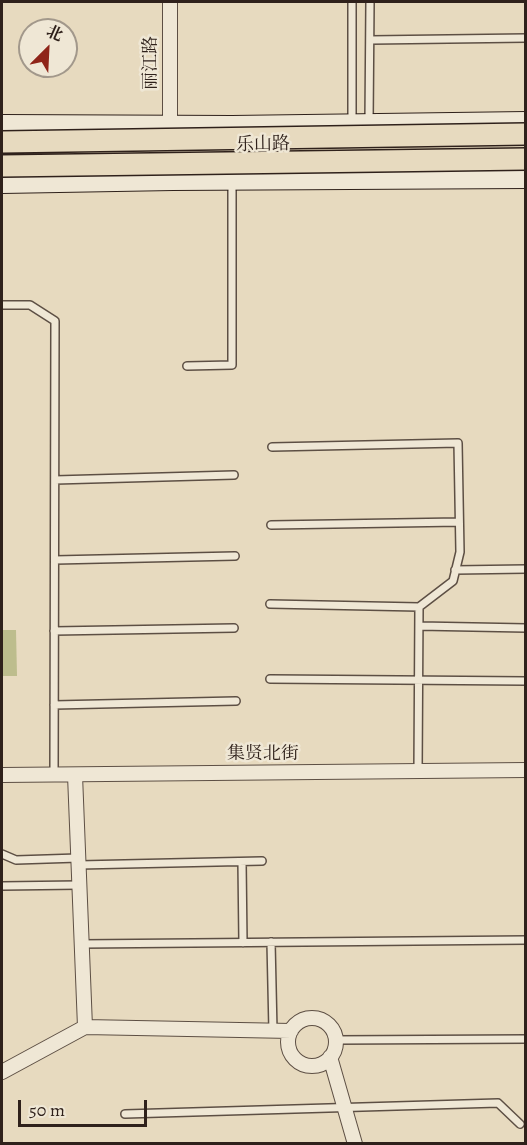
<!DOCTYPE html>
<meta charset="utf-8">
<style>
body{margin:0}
#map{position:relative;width:527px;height:1145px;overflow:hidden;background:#e7dabf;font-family:Alegreya,"Noto Serif SC",serif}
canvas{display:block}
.frame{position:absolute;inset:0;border:3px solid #2f211b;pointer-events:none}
.north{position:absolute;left:18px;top:18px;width:60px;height:60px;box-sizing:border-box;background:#efe7d5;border:2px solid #a2988b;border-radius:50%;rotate:24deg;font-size:16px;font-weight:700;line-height:24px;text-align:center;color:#2f211b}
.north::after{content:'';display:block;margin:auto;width:21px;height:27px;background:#8f2418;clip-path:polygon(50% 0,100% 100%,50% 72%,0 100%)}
.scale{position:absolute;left:18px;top:1100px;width:129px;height:27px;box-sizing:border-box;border:3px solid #2f211b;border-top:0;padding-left:8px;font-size:18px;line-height:21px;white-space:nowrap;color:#2f211b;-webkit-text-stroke:4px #efe7d5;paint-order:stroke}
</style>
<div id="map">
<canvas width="527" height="1145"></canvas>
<div class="frame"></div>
<div class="north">北</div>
<div class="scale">50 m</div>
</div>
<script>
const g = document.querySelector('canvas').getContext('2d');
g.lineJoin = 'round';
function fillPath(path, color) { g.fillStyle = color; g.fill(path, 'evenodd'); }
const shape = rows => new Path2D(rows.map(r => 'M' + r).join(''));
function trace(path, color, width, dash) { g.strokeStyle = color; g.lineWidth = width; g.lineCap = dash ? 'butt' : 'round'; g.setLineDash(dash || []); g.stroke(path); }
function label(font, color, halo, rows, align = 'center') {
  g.font = font + ' Alegreya,"Noto Serif SC",serif'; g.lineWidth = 5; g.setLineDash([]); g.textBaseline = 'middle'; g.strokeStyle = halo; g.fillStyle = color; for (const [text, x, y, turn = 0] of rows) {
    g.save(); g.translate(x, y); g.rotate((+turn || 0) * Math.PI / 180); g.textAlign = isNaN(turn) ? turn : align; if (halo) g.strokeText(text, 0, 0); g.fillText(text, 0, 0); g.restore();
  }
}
fillPath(shape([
 [2,630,16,630,17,676,2,676]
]), '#bdbd8d');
const lane = shape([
 [371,40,526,38],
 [352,122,352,2],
 [369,122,370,2],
 [2,305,30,305,55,321,54,775],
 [187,366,232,365,232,183],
 [272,447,458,443,460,552,453,581,419,607],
 [55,480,234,475],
 [271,525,459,522],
 [55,560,235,556],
 [455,570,526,569],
 [270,604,419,607,418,772],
 [419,626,526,628],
 [54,631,234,628],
 [270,679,526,681],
 [54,705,236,701],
 [2,854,16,860,78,858],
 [242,862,243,943],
 [79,865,262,861],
 [2,886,79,885],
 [271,942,273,1031],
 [82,944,526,940],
 [336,1040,526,1039],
 [125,1114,498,1103,520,1124]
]);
const street = shape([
 [170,125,170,2],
 [2,775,526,770],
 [75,775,85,1027],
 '288 1042a24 24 0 1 1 48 0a24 24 0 1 1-48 0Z',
 [330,1057,355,1144],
 [2,1072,85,1027,291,1031]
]);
const secondary = shape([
 [2,125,232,126,526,122],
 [2,183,173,180,526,178]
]);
trace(lane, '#5d4f44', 10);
trace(street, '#5d4f44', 16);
trace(secondary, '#2f211b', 22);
trace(lane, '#efe7d5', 7);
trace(street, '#efe7d5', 14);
trace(secondary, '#efe7d5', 20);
const primaryBridge = shape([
 [2,142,526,134],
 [2,166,526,159]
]);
trace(primaryBridge, '#2f211b', 24, []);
trace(primaryBridge, '#e7dabf', 21);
label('18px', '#2f211b', '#efe7d5', [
 ["丽江路",152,63,-90],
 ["乐山路",263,145,-1],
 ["集贤北街",263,755]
]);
</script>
